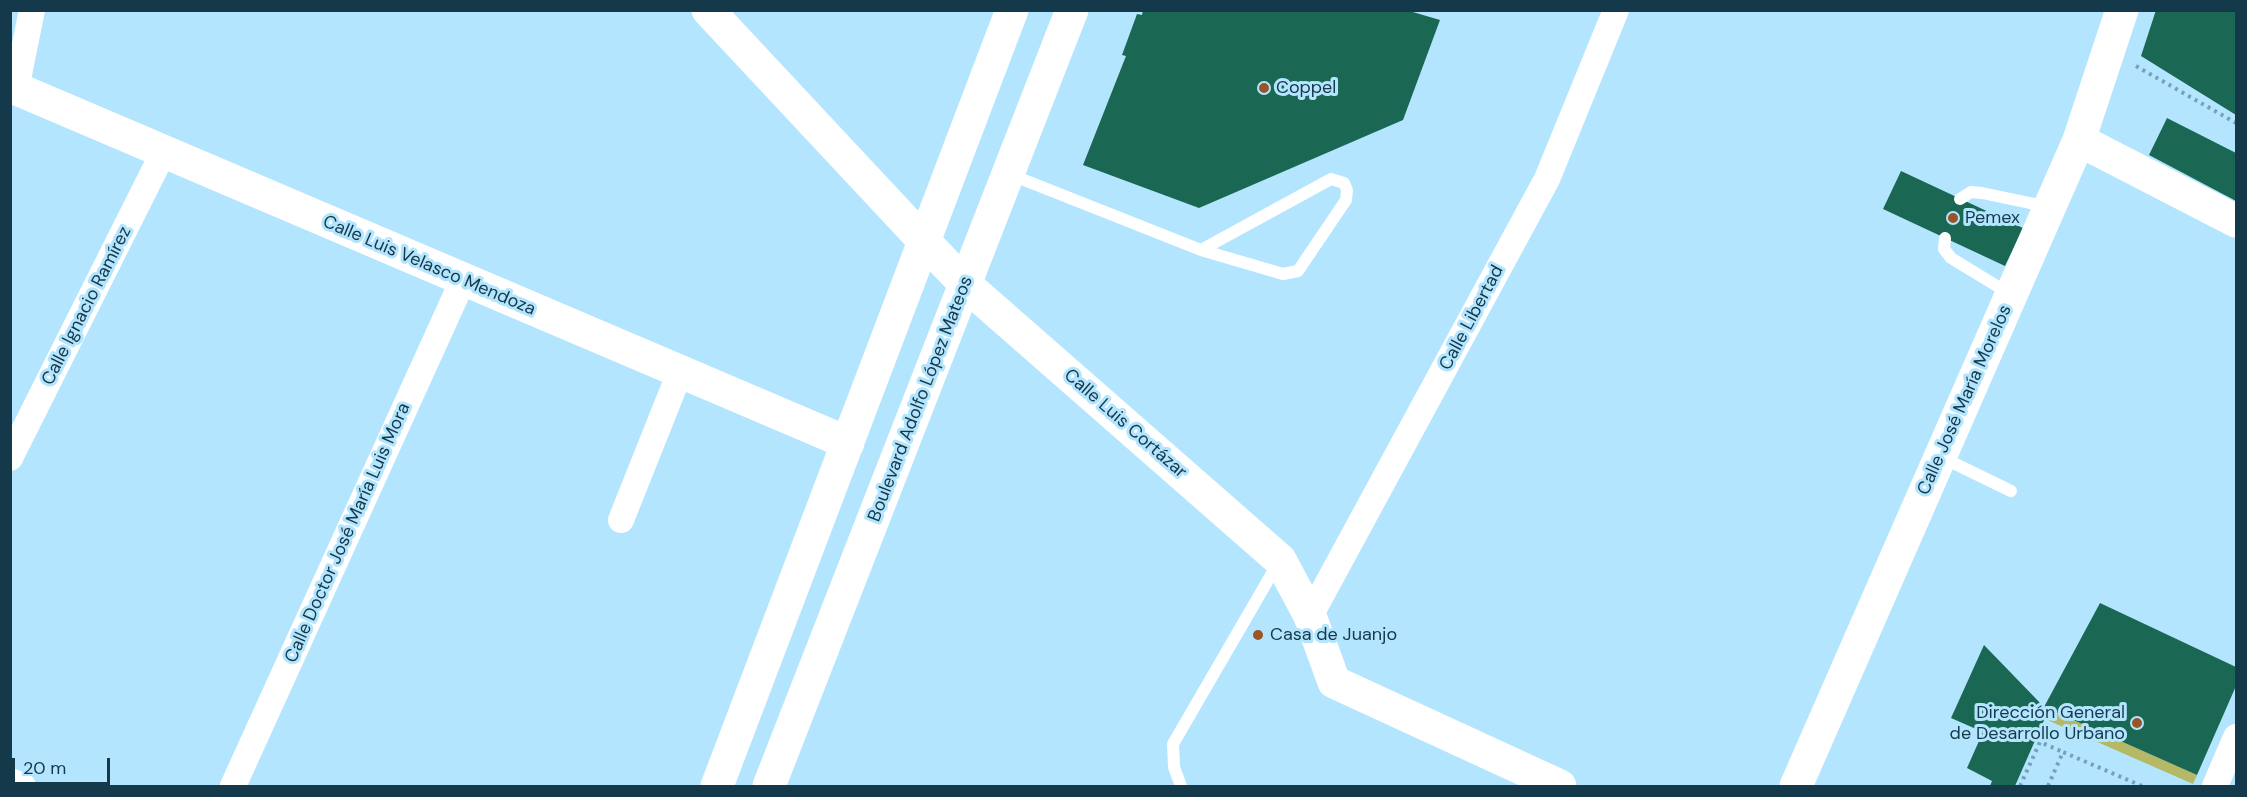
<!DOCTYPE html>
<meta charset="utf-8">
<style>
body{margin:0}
#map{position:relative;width:2247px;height:797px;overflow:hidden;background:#b4e5fe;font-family:"DM Sans",sans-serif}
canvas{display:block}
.frame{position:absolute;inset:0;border:12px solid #14394a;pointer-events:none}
.scale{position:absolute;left:12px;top:758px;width:98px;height:27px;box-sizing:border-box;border:3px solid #14394a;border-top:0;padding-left:8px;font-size:18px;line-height:21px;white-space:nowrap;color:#14394a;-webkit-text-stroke:4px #b4e5fe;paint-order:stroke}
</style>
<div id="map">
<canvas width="2247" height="797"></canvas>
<div class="frame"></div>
<div class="scale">20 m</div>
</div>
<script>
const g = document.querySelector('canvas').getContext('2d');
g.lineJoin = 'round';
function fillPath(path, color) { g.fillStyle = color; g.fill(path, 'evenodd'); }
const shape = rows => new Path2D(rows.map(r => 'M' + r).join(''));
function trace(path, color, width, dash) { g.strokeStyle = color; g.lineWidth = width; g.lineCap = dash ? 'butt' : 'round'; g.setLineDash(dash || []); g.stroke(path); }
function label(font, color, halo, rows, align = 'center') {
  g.font = font + ' "DM Sans",sans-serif'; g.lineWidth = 6; g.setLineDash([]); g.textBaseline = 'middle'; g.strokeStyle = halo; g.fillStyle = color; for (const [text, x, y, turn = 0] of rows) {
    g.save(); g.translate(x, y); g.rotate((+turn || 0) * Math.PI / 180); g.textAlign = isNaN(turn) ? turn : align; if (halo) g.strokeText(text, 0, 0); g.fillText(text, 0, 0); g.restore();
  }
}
fillPath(shape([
 [2051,710,2197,775,2193,784,2045,719]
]), '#b5b864');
fillPath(shape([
 [1143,10,1406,10,1440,20,1403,120,1199,208,1083,165,1126,56,1122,55,1137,14,1142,15],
 [2156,10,2236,10,2236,115,2141,56],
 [2167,118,2236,153,2236,201,2149,155],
 [1901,171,2023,228,2005,266,1883,209],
 [2100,603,2236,667,2236,686,2197,775,2044,707,2040,715,2045,718,2015,786,1990,786,1992,781,1967,768,1983,732,1951,718,1984,645,2044,707]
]), '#1a6853');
trace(shape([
 [2136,66,2236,123],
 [2020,786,2040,742,2063,752],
 [2048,786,2063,752,2142,786]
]), '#75a2b8', 4, [3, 4.5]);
trace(shape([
 [1009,174,1201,250,1331,179,1344,183,1347,190,1346,200,1298,271,1283,274,1201,250],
 [1960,199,1971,192,1982,193,2049,207],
 [1945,238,1944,249,1951,258,2010,294],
 [1941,457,2011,491],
 [1181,786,1174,767,1173,744,1278,563]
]), '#fff', 12);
trace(shape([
 [16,89,32,10],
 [10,458,163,153],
 [621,520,680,372],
 [1310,616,1547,179,1616,10],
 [10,781,23,786],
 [233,786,463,280],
 [2215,786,2236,737]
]), '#fff', 26);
trace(shape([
 [708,10,923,240],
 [2079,140,2236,221],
 [1796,786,2079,140,2122,10]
]), '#fff', 33);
trace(shape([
 [10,86,848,443],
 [923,240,966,285,1280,560,1310,616,1334,682,1560,786],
 [717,786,1012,10],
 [769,786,1072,10]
]), '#fff', 33);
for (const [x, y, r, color] of [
 [1264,88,6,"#995429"],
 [1953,218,6,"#995429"],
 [1258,635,6,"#995429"],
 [2137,723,6,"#995429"]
]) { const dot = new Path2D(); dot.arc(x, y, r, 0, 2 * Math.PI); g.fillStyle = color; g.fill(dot); trace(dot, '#b4e5fe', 2); }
label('18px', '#14394a', '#b4e5fe', [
 ["Coppel",1276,88],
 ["Pemex",1965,218],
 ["Casa de Juanjo",1270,635],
 ["Dirección General",2125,713,"right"],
 ["de Desarrollo Urbano",2125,734,"right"]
], 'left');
label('18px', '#14394a', '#b4e5fe', [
 ["Calle Luis Velasco Mendoza",429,266,23],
 ["Calle Ignacio Ramírez",87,306,-63],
 ["Calle Libertad",1472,318,-62],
 ["Boulevard Adolfo López Mateos",921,399,-69],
 ["Calle José María Morelos",1965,400,-66],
 ["Calle Luis Cortázar",1125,424,41],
 ["Calle Doctor José María Luis Mora",348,533,-66]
]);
</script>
